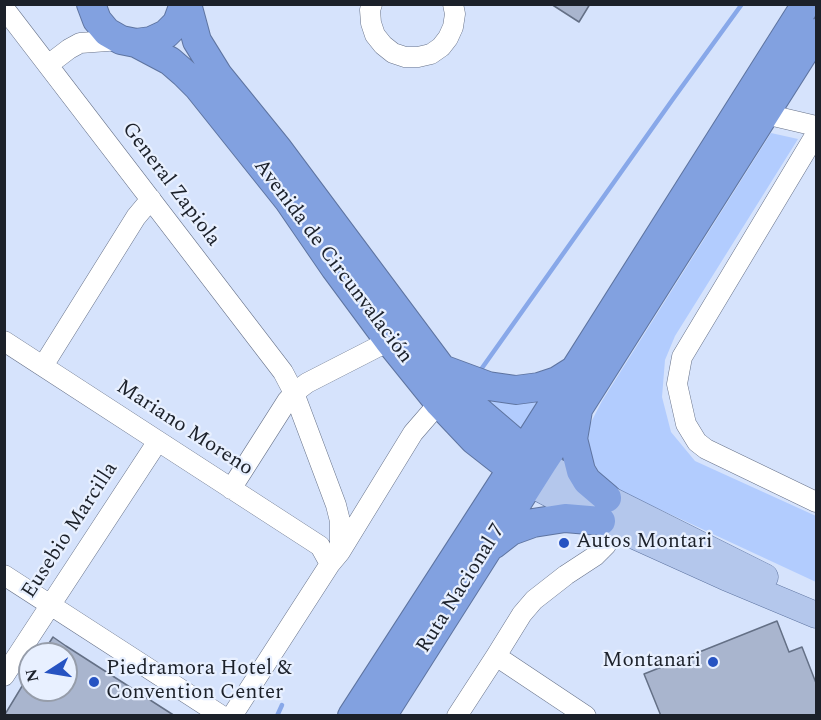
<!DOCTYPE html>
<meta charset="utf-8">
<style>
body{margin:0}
#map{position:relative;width:821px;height:720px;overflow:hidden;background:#d6e3fc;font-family:Spectral,serif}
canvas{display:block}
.frame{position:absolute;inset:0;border:6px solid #1c212a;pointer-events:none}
.north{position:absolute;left:18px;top:642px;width:60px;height:60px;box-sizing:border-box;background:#e8f0ff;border:2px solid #969daa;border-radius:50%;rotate:258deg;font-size:16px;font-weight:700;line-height:24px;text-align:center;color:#1c212a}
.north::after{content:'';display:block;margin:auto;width:21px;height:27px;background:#2653c2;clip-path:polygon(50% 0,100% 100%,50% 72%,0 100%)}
</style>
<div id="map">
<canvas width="821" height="720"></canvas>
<div class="frame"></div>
<div class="north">N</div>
</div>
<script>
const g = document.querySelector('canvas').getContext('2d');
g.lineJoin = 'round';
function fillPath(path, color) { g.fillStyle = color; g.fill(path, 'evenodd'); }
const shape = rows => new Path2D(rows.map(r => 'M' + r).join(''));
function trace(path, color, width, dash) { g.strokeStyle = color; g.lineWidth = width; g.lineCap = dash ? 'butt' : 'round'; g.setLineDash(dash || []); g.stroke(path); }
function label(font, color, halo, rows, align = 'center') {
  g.font = font + ' Spectral,serif'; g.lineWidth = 4.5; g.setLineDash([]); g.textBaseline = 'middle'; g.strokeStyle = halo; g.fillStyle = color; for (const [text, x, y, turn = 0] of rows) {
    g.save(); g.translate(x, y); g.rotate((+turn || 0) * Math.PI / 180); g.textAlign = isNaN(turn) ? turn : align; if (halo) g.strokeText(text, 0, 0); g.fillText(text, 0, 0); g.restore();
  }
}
fillPath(shape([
 [771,133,798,139,675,336,665,360,662,397,671,432,695,461,816,516,816,582,616,489,603,479,591,458,587,440,590,424,602,401],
 [476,390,550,395,527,432,506,417]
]), '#b2ccfe');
trace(shape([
 [482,368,673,99,742,4],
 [277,716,282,705]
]), '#88a8e9', 4.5);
const building = shape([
 [551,4,590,4,579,22,551,4],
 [777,621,789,652,802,647,816,683,816,716,661,716,644,674,777,621],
 [53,637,66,646,175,716,4,716,30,673,30,690,66,690,66,654,42,654,53,637]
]);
fillPath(building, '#a9b5ce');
trace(building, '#647086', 1.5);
const minor = shape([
 [372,4,370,10,371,23,375,35,383,45,393,53,405,57,418,57,431,54,441,47,448,38,453,27,455,14,453,4],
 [4,8,283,372,294,393,336,505,340,521,340,552,330,564,232,716],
 [48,65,69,49,80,43,121,40],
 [765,114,816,126],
 [816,134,682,357,677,384,686,424,697,442,706,449,816,502],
 [4,341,158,441,320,546,330,564],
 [43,366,136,217,151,199],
 [231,489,287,401,294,393,307,383,389,341],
 [340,552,413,433,439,403],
 [4,575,222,716],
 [496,656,586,716],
 [4,676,158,441],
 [457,716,496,656,522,614,534,600,566,575,595,556,606,545,616,527]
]);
const major = shape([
 [543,462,555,471,607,498,765,577],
 [529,483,601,521,725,577,816,615]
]);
const highway = shape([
 [91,4,97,20,107,32,121,40,136,43,151,41,166,34,177,23,184,4],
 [187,4,197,41,218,75,278,149,442,369,465,399,482,414,524,450,541,461],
 [136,43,170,61,185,74,198,87,289,201,335,268,389,341,439,403,474,440,525,480],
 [442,369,488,386,516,390,539,387,557,381,576,369],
 [578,410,573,439,581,471,587,481,607,498],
 [493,545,511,531,533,523,565,518,601,521],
 [352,716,524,450,806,4],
 [382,716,543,462,578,409,816,33]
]);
trace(minor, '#677289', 21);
trace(major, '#5e74a0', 27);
trace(highway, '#5e74a0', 30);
trace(minor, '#fff', 20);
trace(major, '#b4c7ec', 26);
trace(highway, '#82a1e0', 28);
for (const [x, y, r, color] of [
 [564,543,6,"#2653c2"],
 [713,662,6,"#2653c2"],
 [94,682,6,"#2653c2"]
]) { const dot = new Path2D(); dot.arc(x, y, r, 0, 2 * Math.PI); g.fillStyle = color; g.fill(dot); trace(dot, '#e8f0ff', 2); }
label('21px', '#1c212a', '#e8f0ff', [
 ["General Zapiola",170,185,53],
 ["Avenida de Circunvalación",332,262,53],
 ["Mariano Moreno",184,429,33],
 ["Eusebio Marcilla",71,531,-57],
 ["Ruta Nacional 7",462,589,-58]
]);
label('21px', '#1c212a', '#e8f0ff', [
 ["Autos Montari",576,543],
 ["Montanari",701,662,"right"],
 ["Piedramora Hotel &",106,670],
 ["Convention Center",106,694]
], 'left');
</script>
